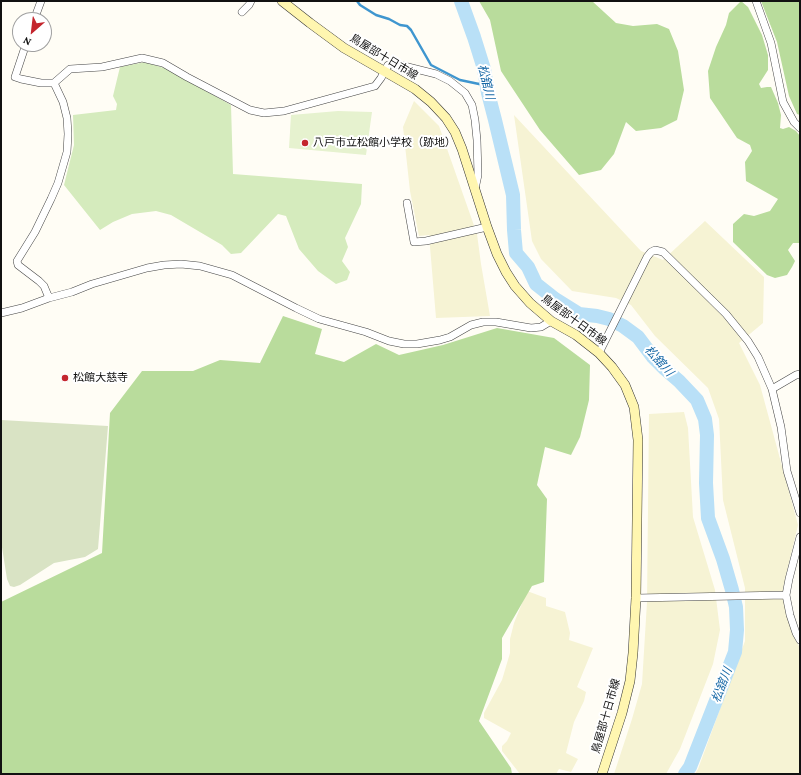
<!DOCTYPE html>
<meta charset="utf-8">
<style>
body{margin:0}
#map{position:relative;width:801px;height:775px;overflow:hidden;background:#fffdf5;font-family:"Crimson Pro",serif}
canvas{display:block}
.frame{position:absolute;inset:0;border:2px solid #111;pointer-events:none}
.north{position:absolute;left:12px;top:12px;width:40px;height:40px;box-sizing:border-box;background:#fff;border:1px solid #a0a0a0;border-radius:50%;rotate:208deg;font-size:11px;font-weight:700;line-height:16px;text-align:center;color:#111}
.north::after{content:'';display:block;margin:auto;width:14px;height:18px;background:#c4262e;clip-path:polygon(50% 0,100% 100%,50% 72%,0 100%)}
</style>
<div id="map">
<canvas width="801" height="775"></canvas>
<div class="frame"></div>
<div class="north">N</div>
</div>
<script>
const g = document.querySelector('canvas').getContext('2d');
g.lineJoin = 'round';
function fillPath(path, color) { g.fillStyle = color; g.fill(path, 'evenodd'); }
const shape = rows => new Path2D(rows.map(r => 'M' + r).join(''));
function trace(path, color, width, dash) { g.strokeStyle = color; g.lineWidth = width; g.lineCap = dash ? 'butt' : 'round'; g.setLineDash(dash || []); g.stroke(path); }
function label(font, color, halo, rows, align = 'center') {
  g.font = font + ' "Crimson Pro","Noto Sans JP",serif'; g.lineWidth = 4; g.setLineDash([]); g.textBaseline = 'middle'; g.strokeStyle = halo; g.fillStyle = color; for (const [text, x, y, turn = 0] of rows) {
    g.save(); g.translate(x, y); g.rotate((+turn || 0) * Math.PI / 180); g.textAlign = isNaN(turn) ? turn : align; if (halo) g.strokeText(text, 0, 0); g.fillText(text, 0, 0); g.restore();
  }
}
fillPath(shape([
 [414,101,439,126,477,234,481,264,490,316,436,318,429,235,419,236,410,191,403,127],
 [514,115,641,251,663,260,705,221,764,277,763,323,739,343,760,385,798,525,783,588,794,637,800,648,800,774,695,774,698,769,745,641,745,588,723,500,719,419,708,388,655,336,631,305,616,298,572,291,541,259,532,241],
 [684,412,688,428,693,517,715,590,720,630,713,664,680,749,666,774,614,774,632,719,642,684,647,602,649,414],
 [527,591,546,598,546,606,565,612,570,633,569,640,593,648,577,687,586,692,584,701,574,722,566,753,578,759,571,772,559,769,556,774,520,774,502,751,502,746,507,741,511,733,484,718,484,713,502,680,510,653,510,639,514,623]
]), '#f6f3d4');
fillPath(shape([
 [145,62,167,69,231,105,233,174,362,184,361,204,345,238,348,247,342,261,350,272,347,280,336,284,318,271,299,249,286,216,278,214,241,253,231,254,222,245,171,215,156,211,132,214,113,222,100,230,64,185,74,145,73,115,116,110,117,104,113,96,120,67]
]), '#d5ebbd');
fillPath(shape([
 [479,1,592,1,616,23,633,26,657,24,669,29,678,51,684,90,677,120,661,128,636,131,626,122,614,154,601,170,579,175,540,130,501,71,490,20],
 [741,1,748,7,762,35,768,55,768,70,759,84,761,88,767,87,771,87,778,103,781,115,780,128,783,129,789,127,796,131,800,136,800,243,793,243,788,250,795,261,792,267,787,275,775,278,767,275,733,242,733,224,744,214,754,216,770,211,778,199,746,181,745,162,752,151,750,145,737,138,710,98,708,71,716,47,726,25,729,13],
 [761,1,800,1,800,115,797,114,789,96,777,42],
 [283,316,322,329,315,354,344,362,376,344,399,355,443,345,497,328,554,338,590,365,589,400,580,437,571,455,545,447,537,485,547,499,544,582,532,586,502,638,502,659,479,721,511,768,512,774,1,774,1,602,102,553,110,413,142,371,193,371,220,360,260,363]
]), '#b9dc9c');
fillPath(shape([
 [1,420,108,426,98,549,85,557,54,563,20,585,14,587,10,586,7,579,1,541]
]), '#d9e3c4');
fillPath(shape([
 [338,111,372,112,366,155,289,148,291,115]
]), '#e6f2cf');
trace(shape([
 [357,1,360,5,376,15,389,19,400,25,407,26,411,30,431,65,460,80,479,84,486,81]
]), '#3f96cf', 2.5);
trace(shape([
 [461,1,474,37,484,69,488,93,495,120,513,195,514,230,516,253,528,267,536,284,555,299,579,314,597,316,609,319,623,326,638,337,653,357,665,369,679,381,697,400,705,419,707,435,706,483,708,518,723,559,732,590,736,607,737,630,735,652,690,767,685,774]
]), '#b9e0f7', 14);
const street = shape([
 [756,1,771,43,783,102,794,122,800,128],
 [242,12,249,5,251,1],
 [34,20,41,1],
 [26,44,15,77,21,79,41,83,54,83,70,69,102,67,142,58,163,63,187,77,250,110,264,113,284,111,375,86,381,78,388,65,391,64,400,65,436,74,450,81,465,93,472,105,475,120,477,140,478,175,475,189],
 [407,203,414,242,426,241,487,227],
 [49,298,44,286,39,281,18,265,17,261,35,232,51,199,58,183,67,152,68,134,67,118,63,102,54,83],
 [1,313,22,308,49,298,72,292,92,284,147,268,164,265,181,264,200,266,232,275,296,308,319,319,366,332,389,341,404,344,417,344,440,340,450,337,471,325,483,322,496,322,531,328,541,327,551,321],
 [599,353,647,257,651,252,655,250,663,252,726,314,748,341,758,357,772,389,781,427,787,471,800,513],
 [772,389,796,375,800,374],
 [800,537,789,579,786,595,790,615,796,633,800,640],
 [636,598,786,595]
]);
const secondary = shape([
 [282,1,310,23,344,48,415,89,431,102,446,118,455,132,462,149,487,227,497,254,506,272,515,286,530,303,551,321,576,335,599,353,612,367,625,385,634,407,638,440,636,598,633,653,630,681,622,713,602,774]
]);
trace(street, '#444', 8);
trace(secondary, '#333', 10);
trace(street, '#fff', 7);
trace(secondary, '#fff6b0', 9);
for (const [x, y, r, color] of [
 [305,143,4,"#c4262e"],
 [65,378,4,"#c4262e"]
]) { const dot = new Path2D(); dot.arc(x, y, r, 0, 2 * Math.PI); g.fillStyle = color; g.fill(dot); trace(dot, '#fff', 1.5); }
label('11px', '#111', '#fff', [
 ["鳥屋部十日市線",384,57,31],
 ["鳥屋部十日市線",574,320,36],
 ["鳥屋部十日市線",606,716,-74]
]);
label('11px', '#111', '#fff', [
 ["八戸市立松館小学校（跡地）",313,143],
 ["松館大慈寺",73,378]
], 'left');
label('italic 12px', '#1768a6', '#fff', [
 ["松舘川",486,82,76],
 ["松舘川",659,361,48],
 ["松舘川",722,685,-69]
]);
</script>
